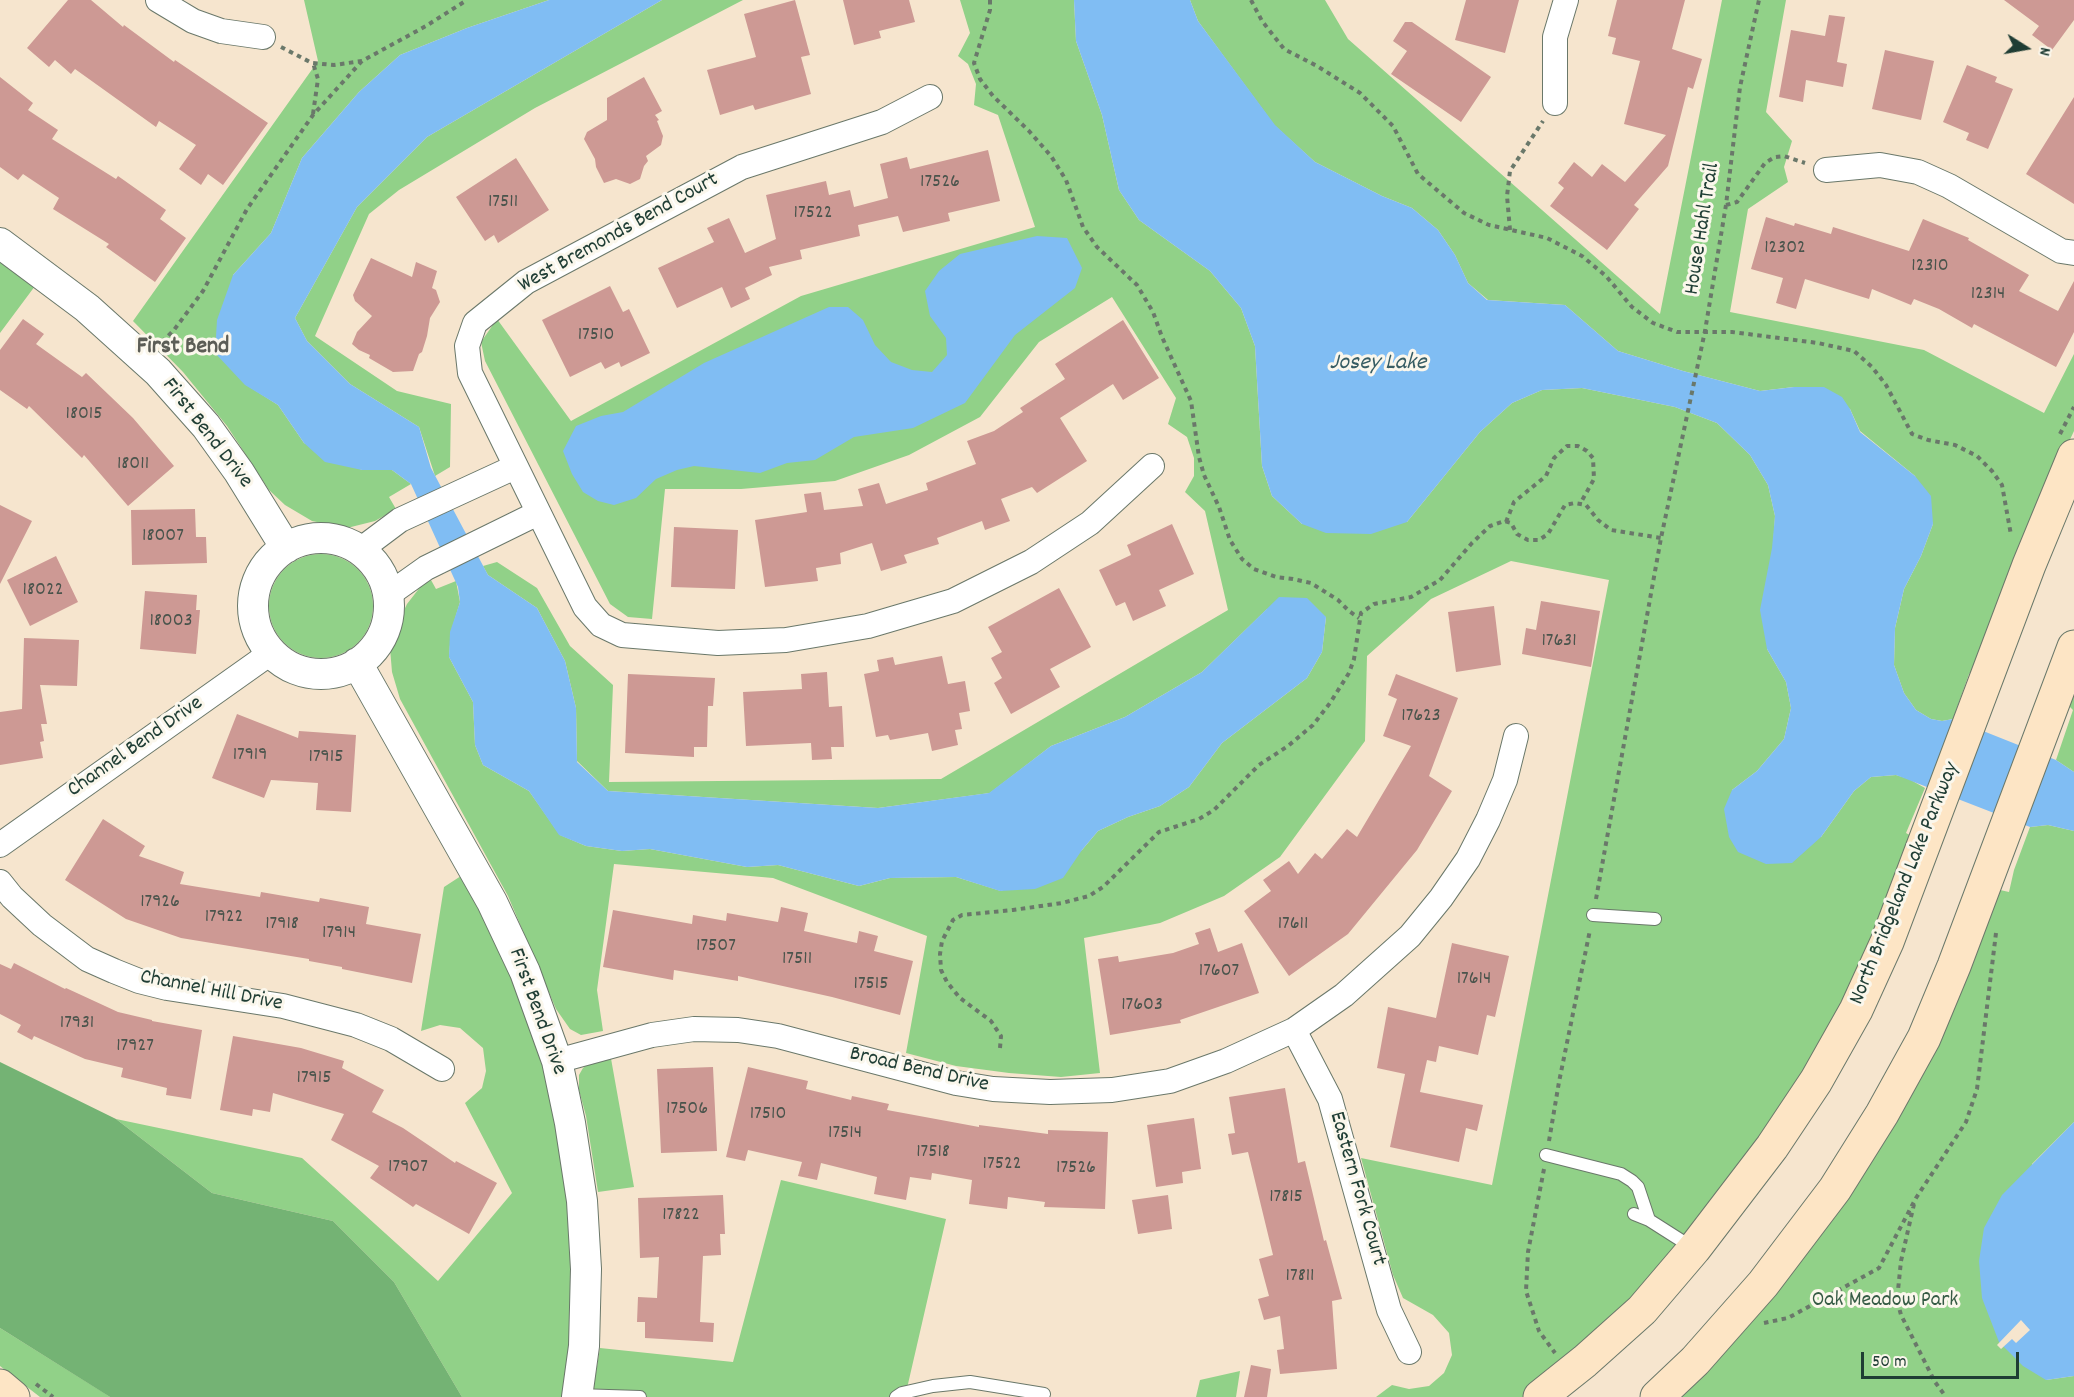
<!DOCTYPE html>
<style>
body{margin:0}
#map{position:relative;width:2074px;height:1397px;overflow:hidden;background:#f6e5ce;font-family:Dekko,sans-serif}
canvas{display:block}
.north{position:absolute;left:1996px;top:18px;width:60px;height:60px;-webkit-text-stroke:4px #fbf7ec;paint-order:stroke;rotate:101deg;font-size:16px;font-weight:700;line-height:24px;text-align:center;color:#1f3d34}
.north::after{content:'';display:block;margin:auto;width:21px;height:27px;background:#1f3d34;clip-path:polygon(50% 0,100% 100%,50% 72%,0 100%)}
.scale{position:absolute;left:1861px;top:1352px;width:158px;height:27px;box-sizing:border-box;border:3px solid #1f3d34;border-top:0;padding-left:8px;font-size:18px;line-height:21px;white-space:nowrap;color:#1f3d34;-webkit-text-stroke:4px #fbf7ec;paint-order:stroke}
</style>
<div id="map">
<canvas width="2074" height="1397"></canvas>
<div class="north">N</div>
<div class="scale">50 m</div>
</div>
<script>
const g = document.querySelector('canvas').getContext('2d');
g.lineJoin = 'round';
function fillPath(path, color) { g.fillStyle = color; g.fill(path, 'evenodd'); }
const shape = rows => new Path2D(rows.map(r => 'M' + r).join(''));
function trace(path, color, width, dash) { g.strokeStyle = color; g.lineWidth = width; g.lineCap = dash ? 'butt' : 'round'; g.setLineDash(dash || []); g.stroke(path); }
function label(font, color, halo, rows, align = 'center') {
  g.font = font + ' Dekko,sans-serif'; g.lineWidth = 6; g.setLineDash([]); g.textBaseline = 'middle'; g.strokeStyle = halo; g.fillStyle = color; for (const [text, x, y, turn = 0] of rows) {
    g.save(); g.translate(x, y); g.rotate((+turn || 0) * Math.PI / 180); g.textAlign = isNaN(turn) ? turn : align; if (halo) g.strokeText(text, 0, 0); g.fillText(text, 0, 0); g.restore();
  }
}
fillPath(shape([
 [304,0,549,0,467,28,400,55,359,92,302,158,271,233,233,275,245,384,278,405,304,443,362,470,392,470,411,484,389,497,396,509,375,521,347,528,312,521,285,505,269,490,227,426,183,372,133,321,318,61],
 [662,0,743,0,535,108,399,190,369,214,315,336,397,391,451,404,450,467,435,476,419,427,350,384,307,341,295,318,357,207,427,137],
 [960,0,1074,0,1076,41,1102,115,1119,190,1139,220,1210,271,1241,308,1255,346,1262,466,1272,496,1302,524,1407,522,1480,432,1512,403,1542,390,1582,388,1675,407,1717,423,1750,455,1768,485,1775,516,1767,649,1786,682,1791,708,1784,739,1757,771,1732,790,1821,837,1854,791,1871,777,1896,775,1909,779,1925,788,1906,833,1915,838,1890,901,1825,1042,1752,1157,1627,1305,1524,1397,1376,1397,1392,1385,1409,1389,1429,1386,1444,1373,1452,1355,1449,1333,1433,1315,1403,1298,1393,1275,1361,1158,1492,1185,1609,580,1511,561,1431,599,1367,656,1365,741,1280,857,1224,896,1160,923,1084,938,1100,1073,1061,1077,1009,1073,956,1066,906,1053,927,936,773,878,614,864,597,990,603,1031,581,1035,570,1029,556,1009,508,896,400,699,392,672,390,648,397,625,407,604,421,586,431,580,436,589,456,581,460,602,451,632,449,657,473,702,475,745,483,765,529,791,560,835,586,846,622,851,650,849,747,867,778,865,859,886,890,878,956,877,1001,891,1082,850,1098,831,1128,817,1160,806,1189,787,1222,743,1307,678,1322,652,1326,617,1267,609,1202,672,1125,717,1051,746,990,793,878,808,608,791,577,761,576,708,565,661,537,608,488,575,483,566,497,562,537,588,570,646,613,685,609,782,941,779,1228,610,1205,511,1185,492,1194,476,1194,458,1187,437,1168,424,1176,398,1112,297,1039,342,980,417,909,455,835,481,741,489,665,489,652,619,628,617,610,604,485,361,481,342,497,319,571,421,801,296,1035,227,998,115,974,105,976,84,968,64,958,56,970,33],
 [1190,0,1325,0,1348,39,1660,314,1722,0,1786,0,1766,112,1792,141,1784,167,1788,182,1748,209,1730,312,1924,350,2044,413,2074,354,2074,431,2042,499,1979,665,1969,674,1953,719,1942,721,1931,719,1916,710,1904,693,1894,665,1895,628,1904,589,1921,556,1933,524,1915,476,1860,431,1850,409,1794,387,1760,391,1683,371,1618,351,1565,305,1488,300,1468,283,1455,255,1438,230,1412,208,1382,196,1315,162,1274,125,1198,21],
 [0,254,38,282,0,333],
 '269 606a52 52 0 1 1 104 0a52 52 0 1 1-104 0Z',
 [2074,690,2074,772,2056,760,2073,710,2068,705],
 [2048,825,2074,831,2074,1122,2032,1164,2046,1380,2074,1376,2074,1397,1673,1397,1752,1316,2000,890,2009,892,2014,870,2030,827],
 [464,874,527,1008,552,1097,567,1166,575,1312,565,1397,462,1397,394,1282,333,1221,212,1193,116,1119,302,1158,438,1281,512,1193,465,1103,482,1088,486,1071,483,1048,460,1028,440,1025,421,1031,444,887],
 [610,1053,634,1187,598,1192,586,1116,579,1090,579,1075,583,1068,595,1059],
 [781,1180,946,1219,905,1397,592,1397,600,1348,733,1362],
 [0,1328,104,1393,110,1397,40,1397,0,1366],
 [1240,1371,1236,1397,1196,1397,1200,1380]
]), '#91d188');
fillPath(shape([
 [0,1062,116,1119,212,1193,333,1221,394,1282,462,1397,110,1397,0,1328]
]), '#74b374');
fillPath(shape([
 [549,0,662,0,427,137,357,207,295,318,307,341,350,384,419,427,431,468,488,575,537,608,565,661,576,708,577,762,608,791,878,808,989,793,1051,746,1125,717,1202,672,1279,597,1307,598,1326,617,1322,652,1307,678,1222,743,1189,787,1160,806,1128,817,1098,831,1082,850,1063,878,1035,889,1000,891,956,877,890,878,859,886,778,865,747,867,650,849,622,851,586,846,559,835,529,791,483,765,475,745,473,702,449,657,450,632,460,602,458,587,411,484,392,470,362,470,325,462,304,443,278,405,245,385,215,353,217,320,233,275,271,233,302,158,359,92,400,55,467,28],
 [1074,0,1190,0,1198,21,1275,125,1315,162,1382,196,1412,208,1438,230,1455,255,1468,283,1487,300,1565,305,1618,351,1683,371,1760,391,1794,387,1824,387,1842,397,1850,409,1860,432,1915,476,1931,496,1933,524,1921,556,1904,589,1895,628,1894,665,1904,693,1916,710,1931,719,1942,721,1953,719,2056,760,2074,772,2074,831,2048,825,2030,827,1896,775,1871,777,1854,791,1821,837,1792,863,1766,864,1738,852,1729,837,1724,809,1732,790,1757,771,1784,739,1791,708,1786,682,1767,649,1760,610,1772,548,1775,516,1768,485,1750,455,1717,423,1675,407,1582,388,1542,390,1512,403,1480,432,1407,522,1371,534,1326,533,1302,524,1272,496,1262,466,1255,346,1241,308,1210,271,1139,220,1119,190,1102,115,1076,41],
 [1037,236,1067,238,1082,268,1075,288,1015,335,965,403,913,428,854,437,815,460,787,463,760,473,694,466,677,470,656,479,636,498,614,505,598,501,583,492,572,474,563,451,576,426,601,416,623,412,704,363,829,307,848,307,863,320,875,345,891,362,912,370,932,372,947,355,946,338,930,316,925,291,939,271,960,254],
 [2074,1122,2074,1376,2046,1380,2023,1366,1999,1342,1982,1298,1979,1261,1984,1228,2002,1195]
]), '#80bdf3');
fillPath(shape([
 [2021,1320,2030,1330,2016,1343,2012,1339,2001,1349,1997,1345]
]), '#f6e5ce');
fillPath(shape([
 [68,0,91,0,123,27,124,25,174,62,175,60,268,123,223,185,208,174,201,185,179,169,196,145,159,121,156,127,75,69,71,74,55,60,49,67,27,48],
 [795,0,810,55,801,57,811,94,755,110,753,105,720,115,707,70,756,57,744,14],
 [843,0,909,0,915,22,879,31,881,38,854,45],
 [1466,0,1519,0,1505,53,1455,40],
 [1617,0,1685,0,1672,49,1702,59,1693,89,1688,87,1668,166,1634,205,1639,209,1607,250,1550,206,1564,188,1558,183,1574,162,1592,177,1602,164,1625,182,1666,135,1624,124,1640,61,1612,54,1616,38,1608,36],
 [2004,0,2074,0,2074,20,2052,50,2032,35,2039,26],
 [1829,15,1845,17,1837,62,1847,64,1843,87,1806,80,1803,102,1779,97,1791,30,1825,36],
 [1405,22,1412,22,1491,77,1461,122,1391,74,1407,51,1393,41],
 [1885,50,1934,61,1921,120,1872,109],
 [1967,65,1997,77,1995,82,2013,89,1988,149,1966,140,1969,133,1943,122],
 [0,77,33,103,28,110,58,130,52,139,116,179,118,176,166,210,160,219,186,238,155,282,106,247,109,244,53,209,59,198,23,174,18,180,0,167],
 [644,77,662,111,655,115,659,120,657,121,663,136,661,145,646,156,648,161,644,166,640,179,630,184,616,179,604,183,596,167,595,159,584,139,587,132,607,120,607,98],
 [2074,97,2074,204,2026,174],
 [988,150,1000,201,948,213,950,221,903,232,898,216,858,225,860,236,800,250,802,259,769,267,772,275,745,288,750,299,731,308,722,287,677,308,658,268,714,242,707,228,729,218,745,253,776,239,766,195,826,181,829,195,850,190,854,207,888,198,880,164,907,157,910,169],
 [516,158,549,210,498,243,494,235,485,241,456,197],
 [1766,217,1794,226,1795,223,1831,234,1833,227,1909,251,1923,219,1969,238,1968,240,2029,275,2019,291,2058,311,2074,281,2074,332,2056,367,1974,324,1972,328,1939,309,1914,299,1911,305,1872,289,1869,299,1805,279,1796,309,1776,303,1783,278,1751,269],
 [371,258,412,277,416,262,437,271,432,288,436,290,440,302,430,318,427,336,422,352,419,354,413,371,393,372,369,358,370,355,359,350,352,344,357,332,372,316,355,301,353,295],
 [610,286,623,312,629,309,650,353,621,367,619,362,605,369,601,362,570,377,542,320],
 [23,319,44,334,36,344,82,377,86,373,133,418,174,466,128,506,84,455,82,458,29,406,27,409,0,390,0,350],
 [1123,320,1159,378,1123,400,1113,384,1060,418,1087,461,1037,493,1032,487,1001,499,1010,521,985,530,982,521,937,538,939,544,904,555,907,563,881,571,872,543,840,553,841,564,816,568,818,581,765,587,755,520,807,512,804,494,821,492,824,510,863,506,858,489,879,483,886,504,928,490,926,483,976,464,967,441,994,431,1023,412,1020,408,1065,379,1055,364],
 [0,505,32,521,0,584],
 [195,509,196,537,206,537,207,563,132,565,131,510],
 [1172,524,1194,574,1159,590,1166,606,1133,621,1125,602,1116,606,1099,570,1131,555,1127,545],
 [674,527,738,530,735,589,671,587],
 [56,556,78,602,30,626,7,580],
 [1059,588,1091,647,1050,669,1060,687,1011,714,994,683,1002,678,991,658,1002,652,988,627],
 [145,591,197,595,196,610,200,610,196,654,140,649],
 [1541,601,1600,611,1591,667,1522,654,1526,628,1536,630],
 [1494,606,1501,665,1456,672,1448,612],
 [24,638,79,640,77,686,40,685,47,724,41,724,44,741,40,742,43,758,0,765,0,712,22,709],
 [942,656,948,684,965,681,970,711,959,713,962,729,955,730,958,745,932,751,928,733,890,740,888,735,876,737,864,674,879,671,877,660,893,657,895,665],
 [827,672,829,707,842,706,844,747,831,747,832,759,812,760,811,743,746,746,743,692,802,689,801,674],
 [628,674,715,678,713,706,708,706,707,747,694,747,694,757,625,753],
 [1396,674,1458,698,1429,776,1452,791,1417,850,1348,934,1289,976,1244,911,1271,891,1263,880,1289,861,1298,874,1315,853,1322,859,1347,829,1357,837,1411,746,1383,736,1397,699,1388,695],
 [237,714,298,738,299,731,356,735,351,812,316,810,318,783,271,780,264,798,212,778],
 [103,819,145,846,139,856,184,872,180,884,260,897,261,892,319,902,320,898,369,907,366,924,421,934,412,983,342,969,342,967,309,961,309,959,181,938,126,919,65,880],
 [781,907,808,913,804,931,857,943,859,931,878,936,874,951,913,961,900,1015,832,997,738,976,738,981,674,970,673,980,603,967,613,910,692,924,693,915,726,921,727,913,778,922],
 [1210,928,1218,952,1242,943,1259,993,1180,1020,1181,1023,1110,1035,1098,959,1118,956,1119,962,1173,953,1199,944,1195,933],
 [1452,943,1509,956,1495,1017,1487,1015,1478,1055,1439,1046,1436,1062,1427,1060,1420,1092,1483,1105,1477,1131,1466,1128,1459,1162,1390,1147,1405,1074,1377,1068,1388,1007,1436,1018],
 [14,963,65,989,66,988,118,1012,152,1020,152,1021,202,1030,191,1099,166,1095,167,1088,121,1077,123,1068,85,1059,34,1036,32,1040,17,1032,21,1025,0,1014,0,964,11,969],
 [233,1036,301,1048,344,1061,342,1068,384,1090,372,1112,403,1128,455,1163,456,1161,497,1183,469,1234,416,1204,413,1207,370,1178,379,1166,331,1140,344,1114,273,1093,270,1112,253,1109,252,1116,220,1110],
 [713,1067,717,1151,661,1153,657,1069],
 [748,1067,808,1081,806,1089,851,1100,852,1096,889,1104,887,1110,979,1127,979,1125,1048,1134,1048,1130,1108,1132,1105,1209,1044,1207,1045,1202,1008,1197,1007,1209,969,1204,972,1180,932,1173,931,1180,910,1177,906,1200,874,1194,877,1177,821,1163,817,1180,798,1176,802,1162,748,1150,745,1161,726,1157],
 [1285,1088,1298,1163,1305,1161,1324,1241,1326,1240,1342,1299,1332,1301,1337,1369,1280,1374,1277,1350,1284,1349,1280,1316,1264,1320,1258,1299,1269,1296,1259,1259,1273,1255,1248,1152,1232,1155,1228,1134,1235,1133,1229,1097],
 [1194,1118,1201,1169,1182,1172,1183,1183,1156,1187,1147,1125],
 [723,1195,725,1234,720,1234,721,1255,703,1256,700,1322,714,1323,713,1342,645,1338,645,1322,637,1322,638,1297,657,1298,659,1257,640,1258,638,1198],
 [1168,1195,1172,1229,1138,1234,1132,1200],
 [1251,1365,1271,1369,1267,1397,1244,1397]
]), '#cd9994');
const service = shape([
 [1593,915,1655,919],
 [1546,1155,1621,1174,1632,1181,1638,1187,1649,1220],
 [1634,1214,1649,1220,1693,1248],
 [577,1395,640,1397],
 [896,1397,902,1393,933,1386,970,1382,1044,1394]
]);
const minor = shape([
 [158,0,193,21,221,31,263,37],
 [930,97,882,122,742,167,526,282,475,323,467,346,470,373,585,607,601,625,622,635,718,643,786,640,868,626,953,601,1031,562,1090,523,1152,466],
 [1555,103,1555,37,1566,0],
 [1826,170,1880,165,1918,172,1949,186,2061,251,2074,253],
 [360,550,400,520,515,467],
 [388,595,426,568,538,513],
 [0,845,272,652],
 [0,882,12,897,42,925,87,959,114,971,139,981,167,988,283,1006,356,1025,391,1039,442,1069],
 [1294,1030,1330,1099,1389,1310,1409,1352],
 [557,1061,652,1035,694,1029,738,1030,778,1036,956,1083,993,1089,1050,1092,1112,1090,1170,1081,1226,1061,1294,1030,1344,995,1410,936,1441,898,1468,859,1488,820,1505,780,1516,736]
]);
const tertiary = shape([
 [0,243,87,308,158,372,206,426,239,472,286,548],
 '253 606a68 68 0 1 1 136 0a68 68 0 1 1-136 0Z',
 [357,663,492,902,525,972,557,1061,570,1123,582,1201,586,1269,584,1346,577,1397]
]);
const secondary = shape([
 [0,1386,13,1397],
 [1540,1397,1585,1361,1642,1310,1694,1249,1772,1147,1816,1081,1856,1010,1887,942,2029,565,2074,456],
 [1657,1397,1695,1361,1763,1284,1835,1189,1882,1114,1924,1038,1954,966,2074,647]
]);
trace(service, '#6a786a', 14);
trace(minor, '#6a786a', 26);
trace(tertiary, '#6a786a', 32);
trace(secondary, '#6a786a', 35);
trace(shape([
 [990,0,990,10,974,63,980,79,993,96,1029,131,1051,156,1066,180,1083,227,1097,247,1137,285,1153,312,1162,337,1191,401,1199,457,1204,475,1219,507,1230,540,1242,559,1254,569,1276,577,1293,579,1311,583,1338,600,1349,611,1359,618],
 [1251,0,1262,21,1284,49,1317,66,1360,93,1393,126,1418,174,1464,213,1489,225,1547,238,1582,256,1606,276,1632,307,1653,323,1677,332,1732,332,1818,343,1854,351,1872,367,1886,385,1912,434,1928,440,1955,445,1977,456,1992,471,2002,485,2011,535],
 [281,47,312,63,334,65,362,61,426,26,467,0],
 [313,114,318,79,313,63],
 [1726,205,1737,202,1765,163,1775,157,1784,156,1805,163],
 [1510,230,1507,196,1510,171,1543,121],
 [162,342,174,330,203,291,247,209,313,115,362,61],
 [2060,434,2074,407],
 [1506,522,1514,502,1546,476,1554,458,1567,446,1578,446,1587,451,1593,458,1594,479,1580,504],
 [1596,899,1661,538,1705,331,1726,205,1740,87,1759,0],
 [1000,1048,1001,1036,991,1021,960,998,947,982,941,970,940,954,942,941,953,920,962,915,1013,910,1062,903,1089,896,1103,887,1159,832,1199,819,1214,810,1259,765,1288,746,1313,725,1330,703,1349,673,1354,659,1361,613,1374,604,1411,597,1440,580,1472,543,1490,526,1504,521,1511,523,1517,534,1528,540,1539,540,1548,534,1565,505,1575,503,1586,505,1598,520,1611,530,1661,538],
 [1549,1141,1559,1082,1590,930],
 [1544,1169,1528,1252,1526,1291,1539,1331,1555,1353],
 [1914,1204,1901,1261,1897,1300,1901,1315,1935,1382,1946,1397],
 [1764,1323,1788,1318,1879,1268,1916,1198,1966,1122,1977,1089,1996,933],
 [36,1384,53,1397]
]), '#6a786a', 4, [4.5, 4.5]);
trace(service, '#fff', 12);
trace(minor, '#fff', 24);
trace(tertiary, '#fff', 30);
trace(secondary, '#fde5c5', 33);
label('20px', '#4a544c', null, [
 ["17526",940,183],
 ["17511",503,203],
 ["17522",813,214],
 ["12302",1785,249],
 ["12310",1930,267],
 ["12314",1988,295],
 ["17510",596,336],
 ["18015",84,415],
 ["18011",133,465],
 ["18007",163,537],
 ["18022",43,591],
 ["18003",171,622],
 ["17631",1559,642],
 ["17623",1421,717],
 ["17919",250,756],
 ["17915",326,758],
 ["17926",160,903],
 ["17922",224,918],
 ["17918",282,925],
 ["17611",1293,925],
 ["17914",339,934],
 ["17507",716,947],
 ["17511",797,960],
 ["17607",1219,972],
 ["17614",1474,980],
 ["17515",871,985],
 ["17603",1142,1006],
 ["17931",77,1024],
 ["17927",135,1047],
 ["17915",314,1079],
 ["17506",687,1110],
 ["17510",768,1115],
 ["17514",845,1134],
 ["17518",933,1153],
 ["17522",1002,1165],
 ["17907",408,1168],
 ["17526",1076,1169],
 ["17815",1286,1198],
 ["17822",681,1216],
 ["17811",1300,1277]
]);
label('22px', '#1f3d34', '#fbf7ec', [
 ["House Hahl Trail",1704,229,-81],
 ["West Bremonds Bend Court",619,234,-29],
 ["First Bend Drive",206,434,52],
 ["Channel Bend Drive",136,748,-35],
 ["North Bridgeland Lake Parkway",1906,884,-68],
 ["Channel Hill Drive",211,992,11],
 ["First Bend Drive",536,1012,70],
 ["Broad Bend Drive",919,1071,13],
 ["Eastern Fork Court",1356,1189,74]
]);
label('22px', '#365b45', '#fbf7ec', [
 ["Oak Meadow Park",1885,1302]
]);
label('bold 24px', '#5c5d56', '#fbf7ec', [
 ["First Bend",183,349]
]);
label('italic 24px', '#375d64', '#fbf7ec', [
 ["Josey Lake",1378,365]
]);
</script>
